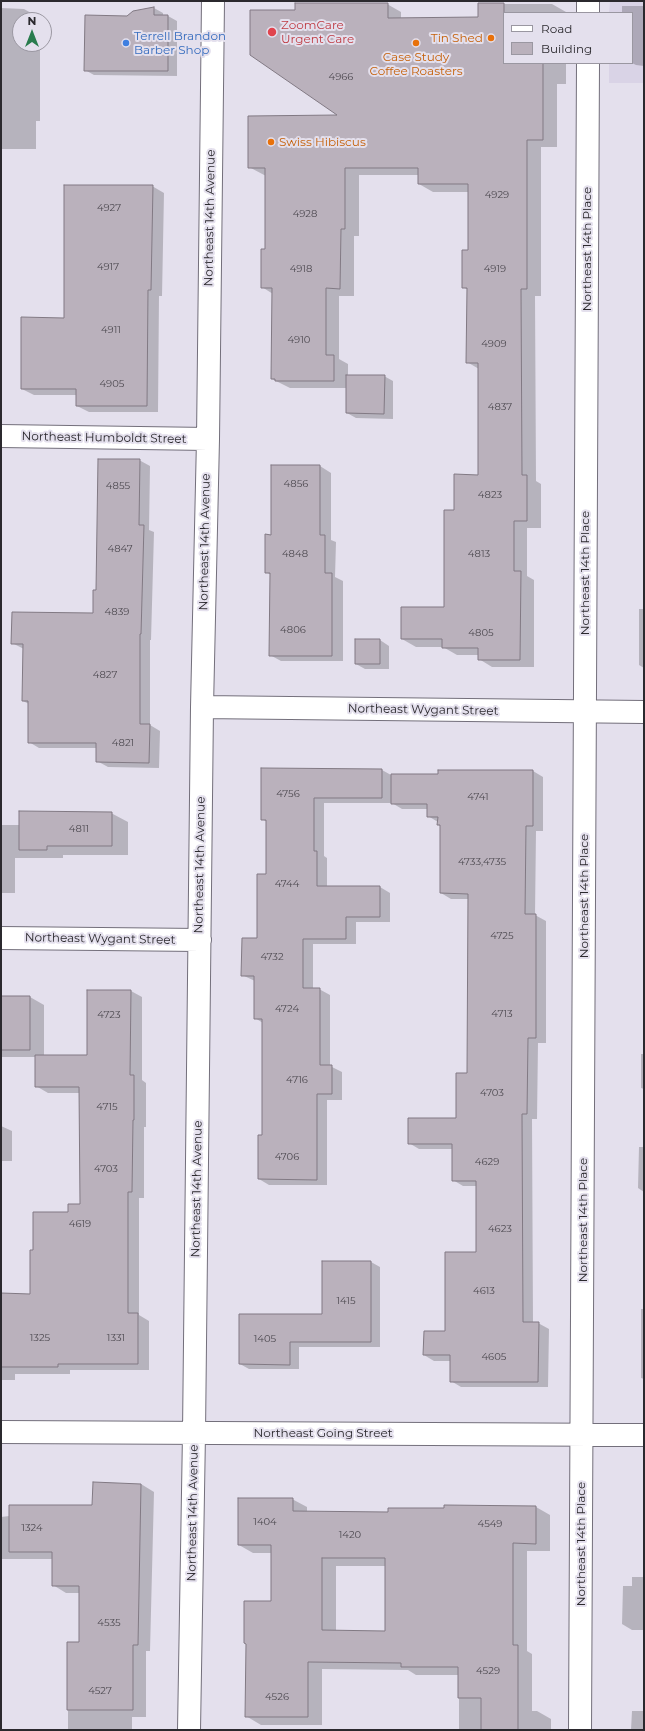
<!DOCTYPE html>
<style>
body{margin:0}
#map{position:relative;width:645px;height:1731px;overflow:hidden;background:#e4e0ed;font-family:Montserrat,sans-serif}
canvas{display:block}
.frame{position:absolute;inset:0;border:2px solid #2b292e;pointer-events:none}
.legend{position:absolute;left:503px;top:12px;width:130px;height:52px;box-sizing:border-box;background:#e4e0ed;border:1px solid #9a97a1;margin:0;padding:5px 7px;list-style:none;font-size:12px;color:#2b292e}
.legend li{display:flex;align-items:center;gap:8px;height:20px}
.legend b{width:20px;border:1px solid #9a97a1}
.north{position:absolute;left:12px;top:12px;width:40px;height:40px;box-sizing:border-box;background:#e4e0ed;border:1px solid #9a97a1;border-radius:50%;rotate:0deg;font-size:11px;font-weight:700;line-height:16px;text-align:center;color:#2b292e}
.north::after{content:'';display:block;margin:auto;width:14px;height:18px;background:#297c4e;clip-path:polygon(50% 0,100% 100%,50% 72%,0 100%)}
</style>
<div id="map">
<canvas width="645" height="1731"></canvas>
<div class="frame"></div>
<ul class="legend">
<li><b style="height:5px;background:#fff"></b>Road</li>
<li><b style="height:11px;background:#bab1bc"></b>Building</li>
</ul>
<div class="north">N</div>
</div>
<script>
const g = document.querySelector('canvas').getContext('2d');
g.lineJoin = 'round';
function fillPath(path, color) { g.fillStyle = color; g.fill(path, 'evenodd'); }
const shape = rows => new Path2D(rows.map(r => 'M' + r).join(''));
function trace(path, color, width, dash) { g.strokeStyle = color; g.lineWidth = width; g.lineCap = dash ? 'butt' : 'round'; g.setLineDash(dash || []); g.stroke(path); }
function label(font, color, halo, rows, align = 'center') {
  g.font = font + ' Montserrat,sans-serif'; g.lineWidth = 4; g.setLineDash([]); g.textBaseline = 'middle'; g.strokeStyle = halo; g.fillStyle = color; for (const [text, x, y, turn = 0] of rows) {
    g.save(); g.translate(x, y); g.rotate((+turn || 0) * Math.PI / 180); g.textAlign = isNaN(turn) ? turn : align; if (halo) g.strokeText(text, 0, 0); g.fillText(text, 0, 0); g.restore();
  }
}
fillPath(shape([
 [610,1,644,1,644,83,609,83,609,63,632,63,632,13,609,13]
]), '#d9d3e6');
fillPath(shape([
 [387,4,401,12,401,19,479,18,479,4,552,4,566,12,566,13,504,13,504,63,566,63,566,84,557,84,557,147,541,147,541,296,535,296,536,481,541,484,541,528,527,528,527,576,534,580,534,667,492,667,479,659,479,655,457,655,443,647,416,647,402,639,445,608,455,511,479,476,479,369,467,362,468,290,463,287,469,251,469,192,433,192,419,184,419,175,359,175,359,236,354,236,354,296,339,296,339,359,348,364,348,376,384,376,393,381,393,419,356,418,347,413,347,388,290,388,272,379,273,294,262,287,266,250,266,176,249,167,340,116,296,11],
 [622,6,644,6,644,66,636,65,632,63,632,13,622,13],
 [1,8,24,9,40,18,40,20,20,20,20,44,40,44,40,121,36,121,36,149,1,149],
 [154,8,163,13,163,16,168,16,177,21,177,76,94,75,85,70,134,12],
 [152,186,164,193,162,296,159,296,158,412,89,412,77,406,77,395,34,395,22,389,65,319],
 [139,460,150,466,149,530,154,532,151,640,150,640,150,725,160,731,159,768,108,767,97,761,97,748,39,748,29,742,29,704,23,701,24,649,12,643,94,614,97,591],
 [320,466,331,473,331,540,336,542,335,577,343,581,343,661,281,661,270,655,271,575,266,572,272,536],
 [639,609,644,609,644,668,639,665],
 [356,640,380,640,389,646,389,669,365,669,356,664],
 [382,770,391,775,439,775,533,771,543,777,543,831,536,831,535,915,546,921,546,1043,538,1043,537,1119,532,1119,533,1323,538,1323,549,1329,548,1387,461,1387,451,1381,451,1361,434,1361,424,1355,446,1332,477,1253,477,1186,463,1186,453,1180,453,1149,419,1149,409,1143,457,1119,468,1074,469,899,451,899,441,893,441,826,438,825,438,822,428,816,428,809,402,809,392,803,324,803,324,856,327,858,327,887,380,887,390,893,390,922,356,922,356,944,313,944,313,989,319,989,330,995,330,1066,342,1072,342,1100,327,1100,327,1185,269,1185,259,1179,263,1136,263,1023,255,1018,255,981,242,975,258,939,267,875,267,822,262,819],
 [111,813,128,822,128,855,63,855,63,858,15,858,15,893,1,893,1,825,20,825],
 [131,991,142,997,142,1080,146,1083,146,1127,144,1127,144,1198,139,1198,139,1315,149,1321,149,1370,70,1370,70,1374,15,1374,15,1380,1,1380,1,1295,31,1295,34,1251,69,1213,81,1205,80,1093,48,1093,36,1086,36,1057,1,1057,1,997,30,997,44,1005,44,1056,88,1056],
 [641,1054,644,1054,644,1089,641,1088],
 [1,1126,12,1131,12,1161,1,1161],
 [639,1147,644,1147,644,1192,638,1188],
 [371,1262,380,1267,380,1347,299,1347,299,1369,249,1369,240,1364,323,1315],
 [641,1309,644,1309,644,1379,641,1378],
 [141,1484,154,1492,150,1651,146,1651,146,1717,132,1717,132,1730,68,1730,68,1643,80,1643,80,1593,66,1593,53,1585,53,1559,1,1559,1,1517,93,1506],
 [292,1499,307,1507,307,1512,389,1513,536,1507,550,1515,550,1551,527,1551,527,1651,532,1654,532,1711,537,1711,551,1719,551,1730,459,1730,459,1675,416,1675,408,1670,322,1669,322,1725,261,1725,246,1716,272,1602,272,1553,253,1553,239,1545],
 [336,1566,386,1566,386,1632,336,1631],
 [643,1566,644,1566,644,1630,632,1630,622,1624,623,1586,632,1586,632,1577,643,1577],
 [632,1711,644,1711,644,1730,631,1730]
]), '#0003');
const building = shape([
 [295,3,388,3,388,18,478,17,478,3,504,3,504,63,543,63,543,140,527,140,527,289,521,289,522,475,527,475,527,521,514,521,514,571,521,571,520,660,478,660,478,648,442,648,442,639,401,639,401,607,444,607,444,510,454,510,454,474,478,475,478,363,466,363,467,288,462,288,462,250,468,250,468,184,418,184,418,168,345,168,345,229,341,229,340,289,326,288,326,355,334,355,334,381,275,381,275,379,271,379,272,288,261,288,261,249,265,249,265,168,248,168,248,116,337,115,250,55,250,10,295,10,295,3],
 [154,7,154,15,168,15,168,71,84,71,85,15,127,16,133,11,154,7],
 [64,185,153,185,151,290,148,290,147,406,76,406,76,389,21,389,21,317,64,318,64,185],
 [346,375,385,375,384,414,346,413,346,375],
 [98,459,140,459,139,525,144,525,141,634,140,634,140,724,150,724,149,763,96,762,96,743,28,743,28,701,22,701,23,644,11,644,12,612,93,613,93,590,96,590,98,459],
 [271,465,320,465,320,535,325,535,325,573,332,573,332,656,269,656,270,573,265,573,265,534,271,535,271,465],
 [355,639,380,639,380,664,355,664,355,639],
 [261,768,382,769,382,798,314,798,314,851,317,851,317,886,380,886,380,917,346,917,346,939,303,939,303,988,320,988,320,1065,332,1065,332,1094,317,1094,317,1180,258,1179,258,1135,262,1135,262,1019,254,1019,254,976,241,976,242,938,257,938,257,874,266,874,266,820,261,820,261,768],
 [438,770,533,770,533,826,526,826,525,914,536,914,536,1038,528,1038,527,1114,522,1114,523,1322,539,1322,538,1382,450,1382,450,1355,423,1355,424,1331,445,1331,445,1252,476,1252,476,1181,452,1181,452,1144,408,1144,408,1118,456,1118,456,1073,467,1073,468,894,440,893,440,825,437,825,438,817,427,817,427,804,391,804,391,774,438,774,438,770],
 [19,811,112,812,112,846,47,846,47,850,19,850,19,811],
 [87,990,131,990,130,1075,134,1075,134,1120,133,1120,132,1192,128,1192,128,1313,138,1313,138,1364,58,1364,58,1367,1,1367,1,1293,30,1294,30,1250,33,1250,33,1212,68,1212,68,1204,80,1204,79,1087,35,1087,35,1055,87,1055,87,990],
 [1,996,30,996,30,1050,1,1050,1,996],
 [322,1261,371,1261,371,1342,290,1342,290,1365,239,1364,239,1314,322,1314,322,1261],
 [93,1482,141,1484,138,1645,133,1645,133,1710,67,1710,67,1642,79,1642,79,1586,52,1586,52,1552,9,1552,9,1505,92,1505,93,1482],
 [238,1498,293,1498,293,1511,388,1512,388,1508,444,1508,444,1505,536,1506,536,1544,513,1543,513,1645,518,1645,518,1730,481,1730,481,1698,458,1698,458,1667,401,1667,401,1663,308,1662,308,1717,245,1717,246,1644,244,1643,244,1601,271,1601,271,1545,238,1545,238,1498],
 [322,1558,385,1558,385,1631,322,1630,322,1558]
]);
fillPath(building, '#bab1bc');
trace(building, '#817983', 1);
const minor = shape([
 [588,13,588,1],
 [1,436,208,439],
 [202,707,644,712],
 [1,938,200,940],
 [1,1432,644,1435],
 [189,1730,194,1433,202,707,208,439,213,1],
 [580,1730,588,63]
]);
trace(minor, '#736f7b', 24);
trace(minor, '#fff', 22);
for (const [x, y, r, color] of [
 [272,32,5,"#e0444e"],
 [491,38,4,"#e8710a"],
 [126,43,4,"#3f7fe0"],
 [416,43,4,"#e8710a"],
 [271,142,4,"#e8710a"]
]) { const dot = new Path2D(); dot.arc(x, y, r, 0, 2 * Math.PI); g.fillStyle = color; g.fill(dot); trace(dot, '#e4e0ed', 1.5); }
label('10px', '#4f4b52', null, [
 ["4966",341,77],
 ["4929",497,195],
 ["4927",109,208],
 ["4928",305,214],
 ["4917",108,267],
 ["4918",301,269],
 ["4919",495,269],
 ["4911",111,330],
 ["4910",299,340],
 ["4909",494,344],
 ["4905",112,384],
 ["4837",500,407],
 ["4856",296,484],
 ["4855",118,486],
 ["4823",490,495],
 ["4847",120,549],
 ["4848",295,554],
 ["4813",479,554],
 ["4839",117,612],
 ["4806",293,630],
 ["4805",481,633],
 ["4827",105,675],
 ["4821",123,743],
 ["4756",288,794],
 ["4741",478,797],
 ["4811",79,829],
 ["4733,4735",482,862],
 ["4744",287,884],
 ["4725",502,936],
 ["4732",272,957],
 ["4724",287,1009],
 ["4713",502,1014],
 ["4723",109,1015],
 ["4716",297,1080],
 ["4703",492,1093],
 ["4715",107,1107],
 ["4706",287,1157],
 ["4629",487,1162],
 ["4703",106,1169],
 ["4619",80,1224],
 ["4623",500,1229],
 ["4613",484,1291],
 ["1415",346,1301],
 ["1325",40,1338],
 ["1331",116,1338],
 ["1405",265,1339],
 ["4605",494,1357],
 ["1404",265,1522],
 ["4549",490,1524],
 ["1324",32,1528],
 ["1420",350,1535],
 ["4535",109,1623],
 ["4529",488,1671],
 ["4527",100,1691],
 ["4526",277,1697]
]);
label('12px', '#be3a42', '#e4e0ed', [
 ["ZoomCare",281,25],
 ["Urgent Care",281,39]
], 'left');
label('12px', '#366cbe', '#e4e0ed', [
 ["Terrell Brandon",134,36],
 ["Barber Shop",134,50]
], 'left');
label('12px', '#c56008', '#e4e0ed', [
 ["Tin Shed",483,38],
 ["Case Study",416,57,"center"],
 ["Coffee Roasters",416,71,"center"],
 ["Swiss Hibiscus",279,142,"left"]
], 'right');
label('12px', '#2b292e', '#e4e0ed', [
 ["Northeast 14th Avenue",210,218,-89],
 ["Northeast 14th Place",587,249,-90],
 ["Northeast Humboldt Street",104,438,1],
 ["Northeast 14th Avenue",205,542,-89],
 ["Northeast 14th Place",585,573,-90],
 ["Northeast Wygant Street",423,710,1],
 ["Northeast 14th Avenue",200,865,-89],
 ["Northeast 14th Place",584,896,-90],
 ["Northeast Wygant Street",100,939,1],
 ["Northeast 14th Avenue",197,1189,-89],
 ["Northeast 14th Place",583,1220,-90],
 ["Northeast Going Street",323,1433],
 ["Northeast 14th Avenue",193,1513,-89],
 ["Northeast 14th Place",581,1544,-90]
]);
</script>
